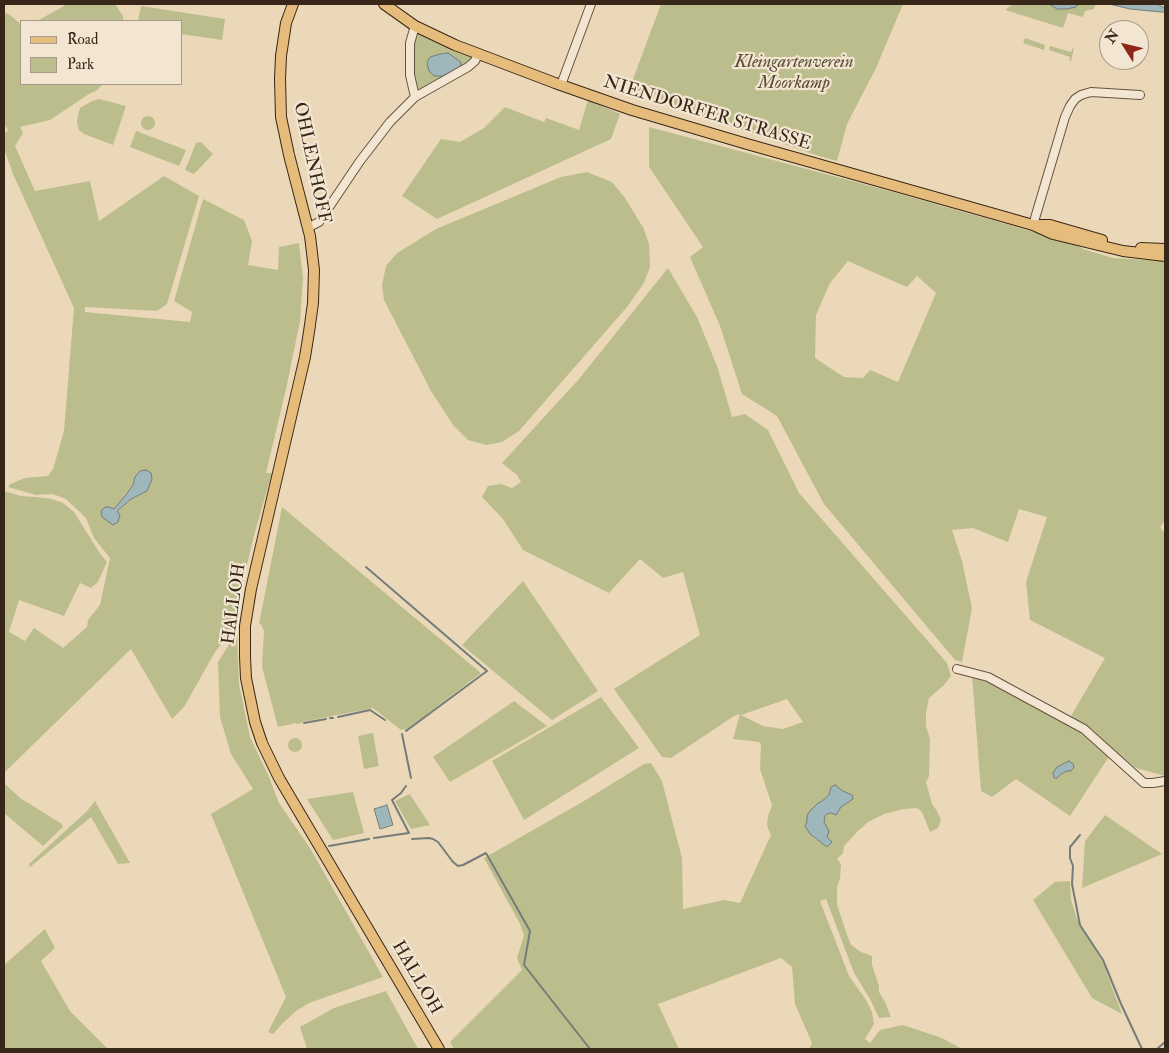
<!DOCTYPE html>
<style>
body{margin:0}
#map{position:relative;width:1169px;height:1053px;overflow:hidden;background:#ebd8b9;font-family:"IM FELL Double Pica",serif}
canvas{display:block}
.frame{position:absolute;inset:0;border:5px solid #382718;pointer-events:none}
.legend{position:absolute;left:20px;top:20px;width:162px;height:65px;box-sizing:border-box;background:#f2e6d2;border:1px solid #a89a88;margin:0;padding:6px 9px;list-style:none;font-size:15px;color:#382718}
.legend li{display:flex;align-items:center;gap:10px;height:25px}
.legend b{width:25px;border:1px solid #a89a88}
.north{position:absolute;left:1099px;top:20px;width:50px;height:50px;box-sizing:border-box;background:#f2e6d2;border:1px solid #a89a88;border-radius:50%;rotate:306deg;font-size:14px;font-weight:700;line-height:20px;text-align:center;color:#382718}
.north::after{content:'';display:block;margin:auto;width:18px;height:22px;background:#8f2418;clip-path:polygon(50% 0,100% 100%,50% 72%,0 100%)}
</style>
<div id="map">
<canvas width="1169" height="1053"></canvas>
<div class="frame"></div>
<ul class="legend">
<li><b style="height:6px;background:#e6bc7c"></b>Road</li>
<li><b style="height:14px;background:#bcbd8c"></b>Park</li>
</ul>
<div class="north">N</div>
</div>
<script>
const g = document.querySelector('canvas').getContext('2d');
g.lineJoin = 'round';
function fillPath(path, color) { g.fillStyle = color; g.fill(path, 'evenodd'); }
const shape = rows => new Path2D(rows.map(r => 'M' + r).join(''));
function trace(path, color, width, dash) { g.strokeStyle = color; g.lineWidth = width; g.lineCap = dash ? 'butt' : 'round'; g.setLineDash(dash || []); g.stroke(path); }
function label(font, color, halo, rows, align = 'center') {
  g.font = font + ' "IM FELL Double Pica",serif'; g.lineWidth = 4.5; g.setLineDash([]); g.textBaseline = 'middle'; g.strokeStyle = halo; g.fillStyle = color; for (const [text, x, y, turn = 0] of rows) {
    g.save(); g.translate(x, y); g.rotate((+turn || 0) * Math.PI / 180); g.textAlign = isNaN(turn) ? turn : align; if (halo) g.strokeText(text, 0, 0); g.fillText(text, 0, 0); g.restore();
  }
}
fillPath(shape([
 [63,4,115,4,123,16,123,21,37,21,64,6],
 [661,4,903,4,876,68,847,124,837,161,819,156,702,116,630,87],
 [1013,4,1096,4,1094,9,1085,11,1083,17,1068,13,1063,28,1005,10],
 [141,6,225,19,222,40,181,34,181,21,138,21],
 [7,13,21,24,21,84,103,84,96,91,89,94,50,120,20,127,23,133,15,146,35,191,90,181,99,221,164,176,199,196,167,304,157,311,85,307,85,312,190,322,192,312,174,301,203,199,244,220,252,241,248,265,278,270,279,247,299,243,303,278,300,321,286,389,266,473,272,473,253,539,234,621,229,634,215,652,184,707,172,719,131,649,4,773,4,491,21,496,36,497,52,499,63,503,74,512,99,552,107,562,98,582,91,588,80,583,64,616,19,600,9,632,25,641,34,628,63,648,87,627,88,620,100,605,110,558,94,538,86,518,66,499,53,494,36,495,8,487,10,484,25,478,48,476,53,469,64,431,74,308,13,174,4,149,4,135,8,130,4,124,4,14],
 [135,477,147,491,131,499,116,511,109,507,114,509,121,502,133,485],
 [416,30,474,56,470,63,417,95,412,76,411,43],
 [1025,38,1045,45,1044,50,1023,43],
 [1050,46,1071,52,1073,48,1074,48,1071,61,1069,60,1070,57,1049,50],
 [99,99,126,106,113,145,84,134,79,130,77,123,78,115,80,108,92,101],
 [588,100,620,114,611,139,437,219,402,196,441,139,460,142,484,128,505,107,544,122,546,118,579,130],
 '141 123a7 7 0 1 1 14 0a7 7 0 1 1-14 0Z',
 [649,127,882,189,1073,243,1083,249,1113,258,1165,261,1165,521,1160,527,1165,533,1165,776,1136,768,1071,716,1105,658,1030,620,1026,582,1047,517,1019,509,1008,542,973,528,952,530,962,561,972,608,962,662,955,660,824,504,777,416,742,394,720,326,690,257,703,247,649,167],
 [848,261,907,287,917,276,936,293,898,382,870,370,863,378,844,377,815,358,816,315,830,283],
 [136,131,186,150,179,166,130,147],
 [201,142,213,154,194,174,185,170,196,143],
 [587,172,612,182,625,198,644,229,649,244,650,267,644,283,627,307,519,431,502,442,486,445,468,440,453,425,431,391,384,300,382,285,386,266,397,253,436,229,561,177],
 [668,268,697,317,717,366,732,417,745,414,768,430,799,493,806,501,947,663,951,676,944,685,929,698,926,713,926,726,930,739,929,776,926,782,932,804,937,811,941,820,938,828,930,832,922,812,917,808,904,809,884,814,868,822,858,831,844,846,843,853,837,859,841,864,840,879,837,887,837,904,846,932,851,945,861,952,872,956,872,965,879,986,879,992,885,1002,891,1017,879,1018,870,999,854,973,826,899,820,901,849,976,866,1000,872,1012,874,1024,865,1039,870,1043,880,1030,903,1025,942,1038,962,1049,809,1049,812,1043,795,1004,792,967,781,958,658,1004,679,1049,454,1049,450,1042,522,970,517,958,524,935,520,924,484,858,584,801,644,764,651,763,662,781,682,858,683,909,724,900,740,903,771,835,769,831,767,825,768,816,772,805,760,769,761,745,759,742,733,739,740,714,734,716,671,758,662,757,614,689,700,635,683,572,663,578,640,559,609,593,523,550,503,519,482,497,488,486,501,484,512,488,521,482,517,475,502,463,579,379],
 [787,699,803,722,783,729,763,726,741,715],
 [835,786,853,799,841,807,836,815,831,813,827,814,825,816,824,822,827,837,822,843,815,839,805,826,817,804,822,801,829,795],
 [282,507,481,673,405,731,404,729,401,730,373,708,302,722,302,723,296,724,296,723,278,727,262,667,264,631,261,624,259,624],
 [523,581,598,691,552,720,462,645],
 [237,632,239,684,250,737,269,777,279,803,310,848,383,977,309,1003,296,1011,282,1024,273,1034,268,1032,286,997,211,814,253,789,231,754,220,717,218,662],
 [972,675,985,679,1081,730,1110,755,1070,816,1016,779,992,797,981,791],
 [601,697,639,748,524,820,492,761],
 [514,701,547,726,450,782,433,757],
 [373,733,379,766,364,769,358,736],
 '288 745a7 7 0 1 1 14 0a7 7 0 1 1-14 0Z',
 [4,783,20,798,62,824,63,827,43,846,4,813],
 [353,792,364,833,333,840,307,799],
 [410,794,411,796,430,825,411,829,395,801],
 [95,801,130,863,118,864,91,817,30,867,29,864,86,812],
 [1105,815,1162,854,1082,888,1085,841],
 [1070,881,1071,900,1077,919,1103,963,1122,1014,1092,998,1033,900,1055,882],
 [45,929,55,948,41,961,70,1011,108,1049,4,1049,4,965],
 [386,991,418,1049,307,1049,300,1027,334,1008]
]), '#bcbd8c');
const water = shape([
 [1049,4,1079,4,1076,7,1066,9,1057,9,1049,4],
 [1109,4,1157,4,1165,8,1165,12,1161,12,1130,9,1109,4],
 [448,53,461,62,460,69,449,76,434,76,429,71,427,63,430,57,440,54,448,53],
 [146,470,151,473,152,479,147,491,131,499,117,511,120,515,118,522,113,525,102,517,101,511,105,507,109,507,114,509,126,495,133,485,135,477,140,471,146,470],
 [1069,761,1073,764,1074,767,1071,771,1067,771,1061,774,1057,778,1054,778,1053,773,1057,767,1069,761],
 [835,785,843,791,852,795,853,799,841,807,836,815,831,813,827,814,825,816,824,822,829,831,827,837,832,842,827,847,810,834,805,826,807,822,807,816,809,812,817,804,822,801,829,795,831,787,835,785],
 [387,805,393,825,380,829,374,809,387,805]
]);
fillPath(water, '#9eb7bb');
trace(water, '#757d7a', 1);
trace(shape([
 [366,567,487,671,406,731],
 [338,717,370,710,385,720],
 [330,718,333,718],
 [304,723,326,719],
 [402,734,411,778],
 [1080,835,1070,847,1070,858,1073,866,1072,884,1080,925,1103,960,1121,1004,1142,1049],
 [374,838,409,833,392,800,401,793,406,786],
 [412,839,429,838,433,839,438,842,453,862,458,866,463,865,486,853,530,931,524,965,590,1049],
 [329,846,369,839],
 [1157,1049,1165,1042]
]), '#757d7a', 2);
const minor = shape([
 [415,26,410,43,410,75,415,97],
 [561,85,591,4],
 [1033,225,1065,117,1070,106,1075,99,1081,95,1091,92,1140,95],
 [308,227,311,226,319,222,360,161,390,122,415,97,468,67,475,61,478,54],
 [957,669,988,677,1084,729,1144,783,1153,783,1165,781]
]);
const major = shape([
 [293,4,286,23,281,56,280,79,281,117,289,155,310,236,314,270,313,303,309,332,305,357,251,589,245,626,245,657,246,678,255,722,262,743,279,778,439,1049],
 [384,4,415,26,455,45,555,83,632,110,747,144,984,211,1033,225,1053,234,1123,251,1165,256],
 [1037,225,1050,225,1102,240],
 [1141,248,1165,249]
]);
trace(minor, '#655340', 10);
trace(major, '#382718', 12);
trace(minor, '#f2e6d2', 8);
trace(major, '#e6bc7c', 10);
label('italic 18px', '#594c35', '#f2e6d2', [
 ["Kleingartenverein",794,63],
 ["Moorkamp",794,84]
]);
label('18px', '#382718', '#f2e6d2', [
 ["NIENDORFER STRASSE",707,114,17],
 ["OHLENHOFF",311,163,78],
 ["HALLOH",235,604,-82],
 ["HALLOH",416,978,60]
]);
</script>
